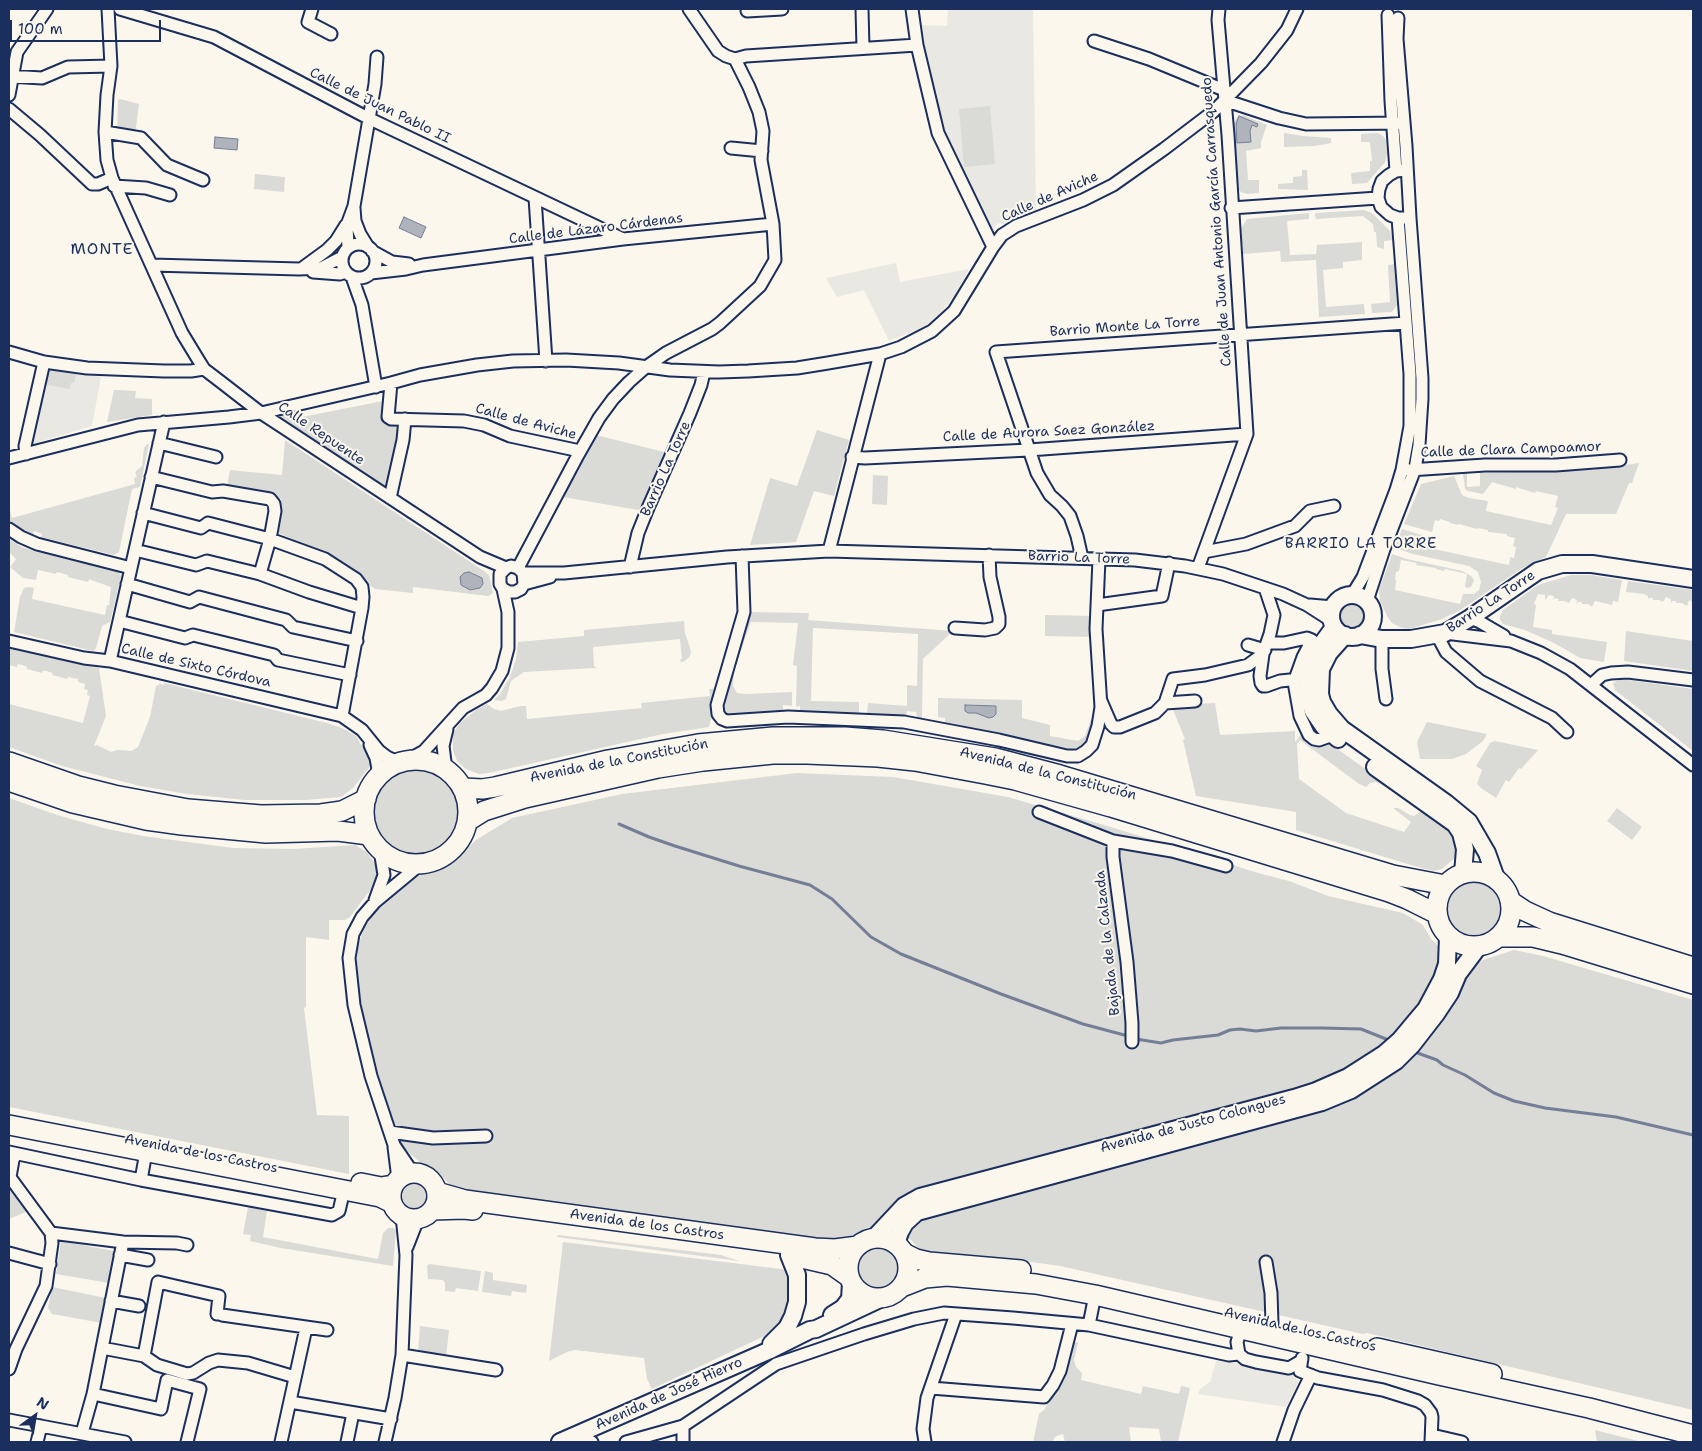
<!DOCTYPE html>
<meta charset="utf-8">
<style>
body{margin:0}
#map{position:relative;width:1702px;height:1451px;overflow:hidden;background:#fbf7ec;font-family:"Shantell Sans",sans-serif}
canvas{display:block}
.frame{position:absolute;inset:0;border:10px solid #1b2f5e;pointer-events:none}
.north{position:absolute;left:10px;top:1391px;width:50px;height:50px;-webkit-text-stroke:4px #fbf7ec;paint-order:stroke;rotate:32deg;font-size:14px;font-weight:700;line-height:20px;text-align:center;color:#1b2f5e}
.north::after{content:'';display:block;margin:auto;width:18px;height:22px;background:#1b2f5e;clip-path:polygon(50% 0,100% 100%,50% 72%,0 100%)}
.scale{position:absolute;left:10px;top:20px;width:151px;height:22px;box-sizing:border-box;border:2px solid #1b2f5e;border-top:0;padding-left:6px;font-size:15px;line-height:18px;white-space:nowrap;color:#1b2f5e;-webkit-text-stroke:4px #fbf7ec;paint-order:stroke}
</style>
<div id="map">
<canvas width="1702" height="1451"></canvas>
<div class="frame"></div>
<div class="north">N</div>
<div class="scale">100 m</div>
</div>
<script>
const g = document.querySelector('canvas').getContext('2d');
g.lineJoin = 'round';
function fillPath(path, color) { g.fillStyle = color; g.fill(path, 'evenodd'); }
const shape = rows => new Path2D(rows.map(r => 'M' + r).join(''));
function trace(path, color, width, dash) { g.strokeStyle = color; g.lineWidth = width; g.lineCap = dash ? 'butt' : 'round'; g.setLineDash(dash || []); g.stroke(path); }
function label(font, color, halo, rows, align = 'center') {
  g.font = font + ' "Shantell Sans",sans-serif'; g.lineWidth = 4; g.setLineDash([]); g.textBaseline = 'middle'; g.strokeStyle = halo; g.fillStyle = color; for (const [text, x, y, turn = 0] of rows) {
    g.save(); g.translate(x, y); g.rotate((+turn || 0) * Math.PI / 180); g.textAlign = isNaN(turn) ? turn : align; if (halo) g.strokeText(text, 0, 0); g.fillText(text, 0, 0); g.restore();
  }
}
fillPath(shape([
 [948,9,1033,9,1036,210,1005,225,998,223,992,233,959,171,942,125,923,53,926,52,922,25,947,26],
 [896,263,900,282,969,269,955,295,942,311,928,324,917,330,889,341,864,290,837,297,826,278],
 [45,370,101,377,92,426,28,445],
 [1217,1359,1293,1376,1299,1381,1286,1407,1198,1394,1200,1389,1210,1382]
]), '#eae8e2');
fillPath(shape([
 [120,99,139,104,135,134,117,130,118,100],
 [990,106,995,164,964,167,959,109],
 [1243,115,1267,125,1261,142,1261,148,1246,151,1248,180,1259,180,1259,193,1247,194,1241,192,1238,189,1234,123,1237,117],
 [1284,133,1303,136,1331,138,1331,143,1315,146,1284,147],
 [1378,133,1383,136,1386,140,1387,153,1385,162,1367,183,1352,184,1351,173,1370,171,1370,161,1372,161,1370,142,1361,142,1361,134],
 [1302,170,1307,170,1308,190,1278,189,1278,184,1293,183,1293,177,1302,176],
 [255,174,285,177,284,192,254,189],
 [1364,210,1372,213,1390,231,1393,240,1384,241,1384,249,1377,247,1376,232,1374,232,1373,224,1363,216,1316,219,1315,213],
 [1309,213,1309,219,1287,221,1290,255,1316,254,1317,245,1362,242,1362,260,1343,262,1343,268,1323,270,1326,307,1364,304,1365,314,1319,317,1316,260,1281,262,1280,251,1243,254,1241,229,1247,219],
 [1394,264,1397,305,1392,312,1372,313,1371,304,1390,302,1388,265],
 [45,370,76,374,74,383,71,383,70,389,42,384],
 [114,390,136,391,135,398,152,399,152,415,107,422],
 [383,401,387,420,398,428,400,433,387,488,277,419,285,413,292,418,301,416,302,417],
 [817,430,849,440,834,496,814,491,796,542,750,545,770,478,797,486],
 [596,435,668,453,644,511,563,497],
 [285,440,484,571,489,575,493,593,488,596,413,587,413,593,375,589,341,563,277,532,280,519,281,499,227,487,230,470,282,475],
 [147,444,149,444,140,487,132,489,119,552,114,555,41,537,42,534,34,531,33,535,22,530,9,520,9,507,12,518,135,484,134,478,137,477,135,472,142,466,144,448],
 [1639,463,1632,483,1629,483,1616,514,1566,514,1546,557,1521,569,1459,611,1439,620,1409,629,1402,628,1392,623,1387,616,1380,601,1379,590,1392,554,1407,559,1462,571,1471,576,1474,580,1471,587,1466,588,1465,586,1467,574,1445,569,1444,571,1436,569,1436,568,1416,565,1417,563,1401,560,1399,571,1396,572,1395,579,1396,580,1395,590,1460,604,1463,594,1474,594,1479,590,1481,582,1478,572,1469,566,1413,554,1395,548,1402,529,1431,538,1429,548,1509,565,1510,557,1514,558,1516,547,1513,546,1515,538,1507,536,1507,534,1488,532,1488,530,1478,528,1477,529,1459,524,1458,525,1450,523,1450,522,1440,519,1439,521,1435,520,1432,532,1404,524,1421,484,1454,476,1462,495,1469,498,1488,501,1486,511,1551,525,1558,508,1555,507,1558,496,1536,491,1535,493,1516,487,1516,489,1492,482,1483,494,1468,491,1465,489,1463,474,1467,473,1467,487,1480,486,1480,473,1592,470],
 [873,475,888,476,887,505,872,504],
 [9,539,22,547,37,552,118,571,121,576,110,622,102,626,96,648,93,651,14,632,20,597,24,588,29,587,34,588,32,599,105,615,107,605,109,605,111,587,91,580,89,579,88,582,68,577,68,575,57,572,56,574,38,570,36,580,23,578,10,567,16,559,9,552],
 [1571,575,1590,575,1622,580,1618,602,1613,601,1612,605,1595,601,1592,607,1588,604,1582,604,1582,602,1578,602,1576,604,1577,600,1572,598,1569,603,1565,601,1558,601,1559,599,1555,598,1553,600,1554,596,1549,595,1545,600,1545,595,1538,594,1534,604,1536,605,1533,627,1552,630,1552,634,1607,642,1604,662,1580,658,1554,643,1525,630,1503,624,1500,620,1500,616,1503,610,1538,585],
 [1628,581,1693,590,1693,602,1689,600,1687,606,1682,603,1676,603,1676,601,1673,601,1671,603,1671,599,1666,597,1663,602,1659,600,1653,600,1653,598,1649,598,1648,599,1648,596,1644,594,1626,592],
 '1340 616a14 14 0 1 1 28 0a14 14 0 1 1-28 0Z',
 [747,612,809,613,808,620,953,631,923,659,922,720,917,718,916,712,907,711,906,718,867,714,868,703,907,706,907,685,917,686,918,634,813,628,811,701,859,702,859,714,800,712,800,706,796,707,797,666,793,665,798,623,751,622,741,650,737,649],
 [1045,615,1093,616,1093,637,1045,636],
 [684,621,685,633,691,651,690,656,685,661,681,662,680,660,682,658,680,639,593,647,594,666,596,668,524,672,511,681,506,699,501,701,494,700,500,694,510,677,516,659,518,642,584,636,584,630],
 [1626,631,1693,641,1693,671,1624,661],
 [9,647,99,668,106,716,94,746,97,745,111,752,118,750,131,751,138,747,150,717,156,686,160,684,164,685,164,683,327,723,342,728,356,736,369,758,371,765,353,788,341,797,306,800,245,800,187,794,140,786,62,766,9,747,9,704,83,723,90,696,87,695,88,690,84,689,85,684,78,682,78,679,68,677,67,679,52,675,53,673,46,671,43,671,42,673,27,669,27,667,25,666,18,664,17,667,9,665],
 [734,659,737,660,734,671,733,686,737,693,746,694,792,692,792,706,783,705,783,712,729,715,725,714,722,707],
 [1621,679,1693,689,1693,751,1615,690,1613,683],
 [718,688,709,727,663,734,489,773,479,774,466,769,457,761,453,750,453,734,460,723,476,710,487,704,494,709,501,711,520,706,526,706,527,719,642,708,641,703,710,696,709,689],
 [938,698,1022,700,1022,718,1050,725,1050,736,1078,741,1085,736,1091,719,1094,719,1090,740,1083,746,1071,749,945,722,945,718,938,717],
 [1215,703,1220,735,1295,731,1295,742,1303,732,1319,745,1323,745,1328,742,1393,789,1392,790,1376,782,1370,783,1366,787,1359,784,1300,740,1297,744,1299,779,1346,813,1404,832,1411,822,1393,808,1398,808,1410,815,1414,816,1422,810,1453,835,1457,849,1455,858,1442,869,1434,871,1421,868,1296,830,1296,812,1196,796,1183,740,1185,739,1171,705],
 [1427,722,1487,734,1483,741,1466,754,1452,759,1420,759,1417,742],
 [1495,741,1538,750,1521,769,1519,768,1509,782,1506,780,1496,798,1481,788,1477,784,1482,770,1476,766,1490,743],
 '372 812a44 44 0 1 1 88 0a44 44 0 1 1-88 0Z',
 [797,773,893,777,1008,797,1111,827,1258,873,1289,881,1328,896,1403,913,1423,925,1431,939,1441,949,1458,958,1480,961,1514,950,1543,956,1693,1000,1693,1410,1367,1333,1363,1334,1060,1266,1024,1261,928,1253,918,1248,911,1240,898,1232,879,1226,869,1227,846,1238,832,1240,490,1196,452,1187,434,1168,420,1162,402,1147,369,1049,356,970,358,945,365,927,371,917,393,895,411,880,419,876,440,870,450,865,476,840,512,818,622,794],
 [9,798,57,815,107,829,143,836,233,848,293,849,355,845,367,852,376,865,376,876,371,889,350,917,345,920,329,920,329,940,306,937,306,1007,304,1008,317,1115,349,1116,349,1174,9,1107],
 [1617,808,1642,827,1632,840,1607,821],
 '1446 909a28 28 0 1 1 56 0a28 28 0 1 1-56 0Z',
 '402 1196a13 13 0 1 1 26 0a13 13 0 1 1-26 0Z',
 [9,1188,26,1212,9,1219],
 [248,1207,267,1211,263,1237,378,1259,383,1233,388,1228,394,1228,396,1231,393,1266,281,1248,250,1241,251,1235,243,1234],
 [558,1235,721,1255,739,1261,557,1237],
 [61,1241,114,1251,109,1283,56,1274],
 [563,1242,789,1270,790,1304,780,1324,775,1331,652,1389,647,1379,644,1358,575,1350,567,1352,549,1361],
 '857 1268a21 21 0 1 1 42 0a21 21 0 1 1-42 0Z',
 [429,1264,481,1271,478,1291,456,1288,455,1292,445,1291,445,1283,443,1280,428,1279,427,1266],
 [485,1271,493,1273,493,1280,527,1285,526,1293,512,1291,511,1296,482,1292],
 [52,1287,106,1298,102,1323,52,1314,48,1308],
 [420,1326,449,1330,446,1357,418,1352],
 [1073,1341,1078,1343,1074,1360,1076,1367,1082,1373,1081,1380,1141,1394,1143,1386,1179,1394,1181,1386,1190,1388,1178,1442,1161,1442,1159,1429,1129,1427,1131,1442,1065,1442,1063,1434,1056,1436,1052,1442,1033,1442,1039,1414,1044,1410,1059,1386],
 [1595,1430,1642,1442,1597,1442]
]), '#dadad7');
const water = shape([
 [1239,116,1258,124,1257,127,1252,125,1250,131,1251,142,1237,143,1236,124,1239,116],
 [215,137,238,139,237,150,214,148,215,137],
 [404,217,426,227,421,238,399,228,404,217],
 [469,572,482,578,483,584,480,588,470,590,461,585,460,577,464,573,469,572],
 [965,705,996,706,996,714,993,717,989,718,976,713,968,713,965,711,965,705]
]);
fillPath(water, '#afb3bb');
trace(water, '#747e96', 1);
trace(shape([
 [619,824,649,837,675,846,739,866,810,885,832,899,871,937,901,954,1001,994,1083,1024,1128,1036],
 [1136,1039,1161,1043,1173,1040,1218,1035,1230,1030,1240,1029,1256,1031,1281,1028,1322,1028,1361,1029,1391,1041],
 [1412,1051,1437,1060,1443,1065,1465,1075,1494,1093,1514,1101,1545,1108,1616,1117,1693,1135]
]), '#747e96', 3);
const minor = shape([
 [108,9,111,66,107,95,105,132,107,160,112,178,182,333,199,361,204,369,221,382,261,413,290,432,480,557,506,568],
 [120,9,214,37,368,118,623,239],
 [312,9,308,22,331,34],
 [862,9,863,48],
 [912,9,917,45,938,133,993,247],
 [747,11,782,9],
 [1388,15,1391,101,1396,171],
 [1398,18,1397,39,1406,146,1410,218,1398,218,1390,215,1381,207,1378,198,1379,189,1382,181,1389,175,1396,171,1407,170],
 [1094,41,1149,59,1224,90],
 [735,59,746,56,917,45],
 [9,76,42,78,68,67,111,66],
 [9,95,17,52,47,9],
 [1224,100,1279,118,1306,124,1404,123],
 [9,109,40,135,92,184,98,184,112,178],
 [105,132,141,138,167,165,203,180],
 [731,148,762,151],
 [114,186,146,188,170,195],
 [535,198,546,361],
 [354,208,355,221,360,234,368,247],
 [1231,208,1378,198],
 '342 261a17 17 0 1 1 34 0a17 17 0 1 1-34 0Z',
 [348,248,347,225,354,206,375,84,377,57],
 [372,251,392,262,409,264],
 [152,265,299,269,321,268,342,257],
 [301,269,327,250,336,241,346,225],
 [313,272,340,274,346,272],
 [371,273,406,269,423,265,623,239,773,224],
 [352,277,362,305,376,387],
 [9,352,44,362,87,368,164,371,191,371,204,369],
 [391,383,388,417,391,419,464,421,484,425,510,436,580,451],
 [159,443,216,457],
 [26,454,25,446,44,362],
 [852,457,865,458,1029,450,1247,434],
 [9,458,138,425,229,417,261,413,391,383,420,375,477,365,513,361,566,360,619,363,670,370,719,372,748,371,797,368,828,363,880,354,901,347,932,331,954,311,993,247,1002,235,1016,226,1083,200,1113,185,1164,149,1214,111,1261,63,1287,30,1297,9],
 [1409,470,1485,465,1556,465,1620,460],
 [151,477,212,492,223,491,270,499,274,504,275,511,270,539,260,574],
 [390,498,403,440,405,419],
 [143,513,201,528,208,523,270,539,325,559,356,579,362,587,363,597,362,608,342,716],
 [9,529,21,537,37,544,131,568],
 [135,550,196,565,207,561,260,574,309,592,362,608],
 [829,551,880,354],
 [1204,552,1246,544,1295,526,1310,511,1334,506],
 [742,556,744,612,717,705,718,714,722,719,727,721,788,717,904,722,999,740,1067,756,1078,756,1086,751,1092,745,1098,726,1101,707,1096,629,1099,559],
 [1082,558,1077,536,1070,516,1062,506,1050,495,1037,473,996,352,1406,323],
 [630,567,638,533,648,508,690,413,701,385,704,372],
 [518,568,578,455,599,418,613,399,629,382,646,367,666,353,712,329,720,323,760,286,775,260,773,224,761,160,763,131,759,112,749,87,735,59,726,56,718,51,689,9],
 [1198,568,1247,434,1228,135,1218,20,1219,9],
 [523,573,564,573,727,557,829,551,1135,560,1185,566,1223,574,1283,594,1307,605,1332,621],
 [127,584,190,602,199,597,286,620,293,627,357,641],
 [524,584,523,573,518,568,511,566,506,568,500,574,500,584,503,589,509,592,515,592,521,589,524,584,550,577],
 [1265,588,1274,615,1270,634,1263,654,1260,676,1261,683,1263,686,1266,686,1280,681,1290,680,1294,682,1300,716,1309,735,1314,739,1319,740,1333,735],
 [1352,595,1363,577,1396,490,1402,470,1410,426,1410,374,1398,218],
 [1367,601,1384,549,1415,469,1419,445,1422,399,1422,378,1410,218],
 [1097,605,1162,596,1169,563],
 [1310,605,1333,607],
 [1470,618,1480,622,1504,636],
 [119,621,185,638,193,635,274,655,278,660,350,675],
 [955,628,985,630,995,628,999,624,999,617,990,577,989,555],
 [1445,633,1511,641,1541,653,1570,669,1693,765],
 [1437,635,1446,652,1480,681,1552,718,1567,732],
 [1382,639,1382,669,1386,699],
 [9,641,84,658,110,661,342,716,362,730,379,751,387,757,400,763],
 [1267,643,1284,643,1307,638,1312,640,1303,657,1294,682],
 [1248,645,1265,650],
 [110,661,164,422],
 [1591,685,1602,675,1611,673,1628,672,1693,680],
 [1101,701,1111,724,1114,727,1120,727,1155,713,1165,703,1173,679,1205,675,1248,665,1263,654],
 [1165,703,1195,701],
 [370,745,376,758,379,775],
 [406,761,424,751,463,708,486,695,492,688,502,671,508,648,508,612,503,589],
 [446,770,443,746,447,729],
 [1039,812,1113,841,1172,851,1226,866],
 [1113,841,1113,857,1127,962,1132,1023,1132,1042],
 [375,900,384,875,380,850],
 [390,1132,433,1138,486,1136],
 [394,1147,398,1179],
 [9,1152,141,1180,332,1215,339,1211,344,1190],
 [413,1173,394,1145,371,1076,354,1005,349,958,353,934,362,917,375,902,422,863],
 [9,1176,51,1233,52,1243,46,1286,16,1349,9,1369],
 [10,1177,13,1160,16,1154],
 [141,1180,146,1152],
 [51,1233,123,1242,177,1243,187,1245],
 [407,1247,418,1219],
 [9,1253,50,1264],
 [120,1255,148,1260],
 [1266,1262,1271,1293,1272,1323],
 [111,1301,139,1306],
 [217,1314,219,1296,158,1282,144,1356,157,1365,187,1374,193,1373,209,1363,218,1360,248,1363,295,1377],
 [222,1315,327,1330],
 [1089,1325,1095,1295],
 [102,1348,144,1356],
 [1239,1354,1237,1342,1241,1329],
 [402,1355,496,1370],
 [1302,1358,1300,1371,1318,1378,1383,1390,1418,1401,1425,1405,1431,1413,1432,1417,1431,1442],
 [931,1388,1044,1397,1053,1385,1060,1371,1072,1324],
 [93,1394,161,1409,167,1380,200,1389,187,1442],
 [290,1402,391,1419],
 [9,1420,125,1442],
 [683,1426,683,1442],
 [82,1433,93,1394,123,1242],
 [578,1434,592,1442],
 [1432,1435,1462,1442],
 [37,1442,41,1426],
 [281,1442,306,1328],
 [347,1442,353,1413],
 [385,1442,395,1398,402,1355,406,1255,402,1216],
 [626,1442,683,1426,776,1364,864,1334,914,1319,944,1313,1013,1318,1089,1325,1229,1355,1239,1354,1245,1359,1256,1362,1289,1368,1301,1361],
 [925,1442,923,1429,927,1398,956,1314],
 [1283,1442,1294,1410,1311,1375]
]);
const secondary = shape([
 '1331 616a21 21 0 1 1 42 0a21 21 0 1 1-42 0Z',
 [1334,627,1313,656,1309,669,1307,685,1307,693,1313,711,1324,727,1338,739],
 [1345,635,1329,653,1321,669,1320,694,1322,702,1329,714,1342,729,1446,803,1469,822,1487,853,1497,881],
 [1360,635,1382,639,1411,639,1445,633,1470,618,1538,571,1562,564,1592,564,1693,579],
 [1375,767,1455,824,1461,833,1465,849,1463,874],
 [874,1238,904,1206,920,1197,1294,1098,1316,1091,1348,1077,1384,1054,1400,1040,1426,1009,1442,979,1447,964,1448,936],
 [896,1244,900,1232,905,1223,917,1212,1322,1102,1351,1090,1396,1061,1412,1045,1436,1014,1450,993,1458,974,1479,946],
 [832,1315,843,1308,850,1299,851,1283],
 [771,1344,787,1328,793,1316,797,1302,797,1275,789,1255],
 [560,1442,768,1351,810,1330,816,1329,882,1298]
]);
const primary = shape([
 '364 812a52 52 0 1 1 104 0a52 52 0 1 1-104 0Z',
 [9,762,78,786,114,795,188,809,261,815,321,814,342,811,366,799],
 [9,781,73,803,146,820,182,825,266,833,338,831,369,835],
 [464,788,482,789,495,787,608,760,698,744,773,737,845,737,883,740,995,758,1060,775,1393,875,1445,885],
 [468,821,484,811,525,798,658,768,703,761,773,754,807,754,878,757,915,761,985,774,1015,780,1111,807,1389,892,1407,899,1437,914],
 '1437 909a37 37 0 1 1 74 0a37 37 0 1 1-74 0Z',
 [1510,901,1525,911,1549,922,1693,967],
 [1498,937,1533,937,1562,944,1693,984],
 [9,1125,344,1190,380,1197,392,1203],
 '391 1196a23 23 0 1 1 46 0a23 23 0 1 1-46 0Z',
 [361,1183,381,1187,393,1185],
 [437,1192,465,1200,815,1248,835,1249,858,1246],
 [432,1210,464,1209,473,1210],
 '848 1268a30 30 0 1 1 60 0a30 30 0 1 1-60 0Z',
 [904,1253,916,1259,929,1262,1021,1270],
 [793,1256,832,1265,849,1277],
 [902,1287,925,1278,947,1276,1036,1284,1095,1295,1439,1375,1589,1408,1693,1435],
 [1377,1348,1492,1374]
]);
trace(minor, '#1b2f5e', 15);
trace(secondary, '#1b2f5e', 20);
trace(primary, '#1b2f5e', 22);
trace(minor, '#fbf7ec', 11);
trace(secondary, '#fbf7ec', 16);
trace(primary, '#fbf7ec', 19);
label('14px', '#1b2f5e', '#fbf7ec', [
 ["Calle de Juan Pablo II",380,106,26],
 ["Calle de Aviche",1050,197,-24],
 ["Calle de Juan Antonio García Carrasquedo",1217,222,-94],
 ["Calle de Lázaro Cárdenas",596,229,-7],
 ["Barrio Monte La Torre",1125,327,-4],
 ["Calle de Aviche",526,422,15],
 ["Calle de Aurora Saez González",1049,432,-3],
 ["Calle Repuente",321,434,34],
 ["Calle de Clara Campoamor",1511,450,-2],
 ["Barrio La Torre",666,469,-66],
 ["Barrio La Torre",1079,558,2],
 ["Barrio La Torre",1491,602,-33],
 ["Calle de Sixto Córdova",196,666,13],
 ["Avenida de la Constitución",619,761,-11],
 ["Avenida de la Constitución",1048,774,14],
 ["Bajada de la Calzada",1108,943,-96],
 ["Avenida de Justo Colongues",1193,1124,-15],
 ["Avenida de los Castros",201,1154,11],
 ["Avenida de los Castros",647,1225,8],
 ["Avenida de los Castros",1300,1330,13],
 ["Avenida de José Hierro",669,1394,-24]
]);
g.letterSpacing = '1px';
label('15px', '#1b2f5e', '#fbf7ec', [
 ["BARRIO LA TORRE",1361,544]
]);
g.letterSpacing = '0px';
g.letterSpacing = '1px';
label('16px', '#1b2f5e', '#fbf7ec', [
 ["MONTE",102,250]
]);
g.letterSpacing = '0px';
</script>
